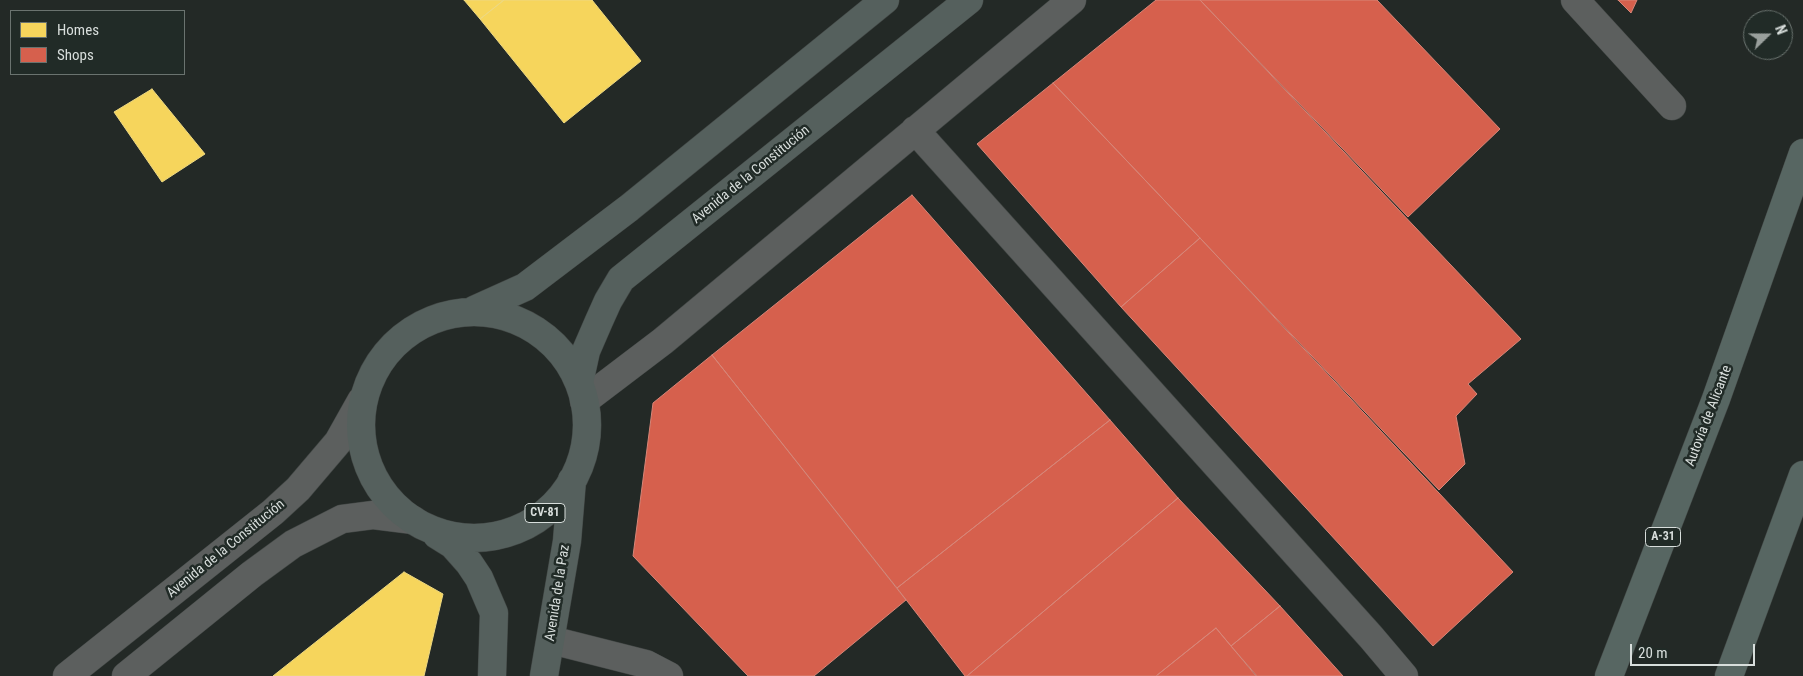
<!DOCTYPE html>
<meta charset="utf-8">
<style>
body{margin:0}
#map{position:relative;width:1803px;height:676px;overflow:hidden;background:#232926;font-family:"Roboto Condensed",sans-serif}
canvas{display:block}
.legend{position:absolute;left:10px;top:10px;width:175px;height:65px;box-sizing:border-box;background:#212b27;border:1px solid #6a736f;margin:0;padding:6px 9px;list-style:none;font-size:15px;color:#d8dedc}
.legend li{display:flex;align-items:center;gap:10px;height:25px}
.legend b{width:25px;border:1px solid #6a736f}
.north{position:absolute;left:1743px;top:10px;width:50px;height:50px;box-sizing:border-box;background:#212b27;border:1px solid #6a736f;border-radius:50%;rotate:68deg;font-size:14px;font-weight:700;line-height:20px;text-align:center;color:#d8dedc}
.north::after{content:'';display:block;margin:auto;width:18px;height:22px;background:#999f9c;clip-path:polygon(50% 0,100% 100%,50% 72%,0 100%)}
.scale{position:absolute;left:1630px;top:644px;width:125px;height:22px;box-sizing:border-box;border:2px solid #d8dedc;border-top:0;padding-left:6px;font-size:15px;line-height:18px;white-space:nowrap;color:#d8dedc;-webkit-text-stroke:4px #212b27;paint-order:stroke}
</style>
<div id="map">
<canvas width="1803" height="676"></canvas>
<ul class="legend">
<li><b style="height:14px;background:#f6d55c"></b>Homes</li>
<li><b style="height:14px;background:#d6604d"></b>Shops</li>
</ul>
<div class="north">N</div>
<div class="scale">20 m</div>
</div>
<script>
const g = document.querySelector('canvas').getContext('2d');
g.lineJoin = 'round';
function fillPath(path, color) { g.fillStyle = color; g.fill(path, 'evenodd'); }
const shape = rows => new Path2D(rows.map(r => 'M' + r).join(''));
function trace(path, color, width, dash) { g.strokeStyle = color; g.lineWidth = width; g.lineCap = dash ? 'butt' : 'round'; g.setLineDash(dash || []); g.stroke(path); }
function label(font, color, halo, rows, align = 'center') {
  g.font = font + ' "Roboto Condensed",sans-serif'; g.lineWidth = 5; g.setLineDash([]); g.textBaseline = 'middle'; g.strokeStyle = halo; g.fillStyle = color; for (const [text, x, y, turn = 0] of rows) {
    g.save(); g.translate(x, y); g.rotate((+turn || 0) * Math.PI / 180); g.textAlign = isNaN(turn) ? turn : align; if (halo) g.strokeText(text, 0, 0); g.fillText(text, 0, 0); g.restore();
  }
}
const homes = shape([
 [464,0,504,0,480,19,464,0],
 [504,0,592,0,641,61,564,123,480,19,504,0],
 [152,89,205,154,162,182,114,112,152,89],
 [404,572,443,594,424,676,273,676,404,572]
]);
fillPath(homes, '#f6d55c');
trace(homes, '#edd882', 1);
const shops = shape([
 [1156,0,1200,0,1521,339,1468,384,1477,394,1456,416,1465,464,1439,490,1053,83,1156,0],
 [1200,0,1377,0,1500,129,1408,217,1200,0],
 [1618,0,1637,0,1631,13,1618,0],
 [1053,83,1200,238,1121,307,977,144,1053,83],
 [912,195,1110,420,897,588,712,355,912,195],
 [1200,238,1513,572,1433,646,1121,307,1200,238],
 [712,355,906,600,814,676,748,676,633,556,653,403,712,355],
 [1110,420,1178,498,967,676,965,676,897,588,1110,420],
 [1178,498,1280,606,1231,646,1216,628,1156,676,967,676,1178,498],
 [1280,606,1343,676,1257,676,1231,646,1280,606],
 [1216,628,1256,676,1156,676,1216,628]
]);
fillPath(shops, '#d6604d');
trace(shops, '#d78678', 1);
const minor = shape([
 [1575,0,1672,106],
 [915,130,1371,637,1404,676],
 [584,401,663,341,1072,0],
 [551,640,646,664,669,676],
 [67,676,273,512,298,489,338,442,361,401],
 [126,676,252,574,293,544,342,519,373,515,413,520]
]);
const major = shape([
 [474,310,525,287,629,208,885,0],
 '361 425a113 113 0 1 1 226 0a113 113 0 1 1-226 0Z',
 [579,383,586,351,599,321,608,301,621,279,969,0],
 [437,535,453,545,469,563,479,578,494,613,492,676],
 [544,676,567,541,572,480]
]);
const highway = shape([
 [1609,676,1716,399,1803,153],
 [1729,676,1803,475]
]);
trace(minor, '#414644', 29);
trace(major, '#414644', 29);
trace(highway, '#414644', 29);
trace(minor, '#5c5f5e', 28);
trace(major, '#55605d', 28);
trace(highway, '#576662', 28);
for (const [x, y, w] of [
 [545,513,40],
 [1663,537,35]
]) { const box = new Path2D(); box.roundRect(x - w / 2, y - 9.5, w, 19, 4); g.fillStyle = '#212b27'; g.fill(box); trace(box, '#d8dedc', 1); }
label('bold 12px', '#d8dedc', null, [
 ["CV-81",545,513],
 ["A-31",1663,537]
]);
label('14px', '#d8dedc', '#212b27', [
 ["Avenida de la Constitución",751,175,-39],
 ["Autovía de Alicante",1709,416,-69],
 ["Avenida de la Constitución",226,549,-39],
 ["Avenida de la Paz",558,593,-81]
]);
</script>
